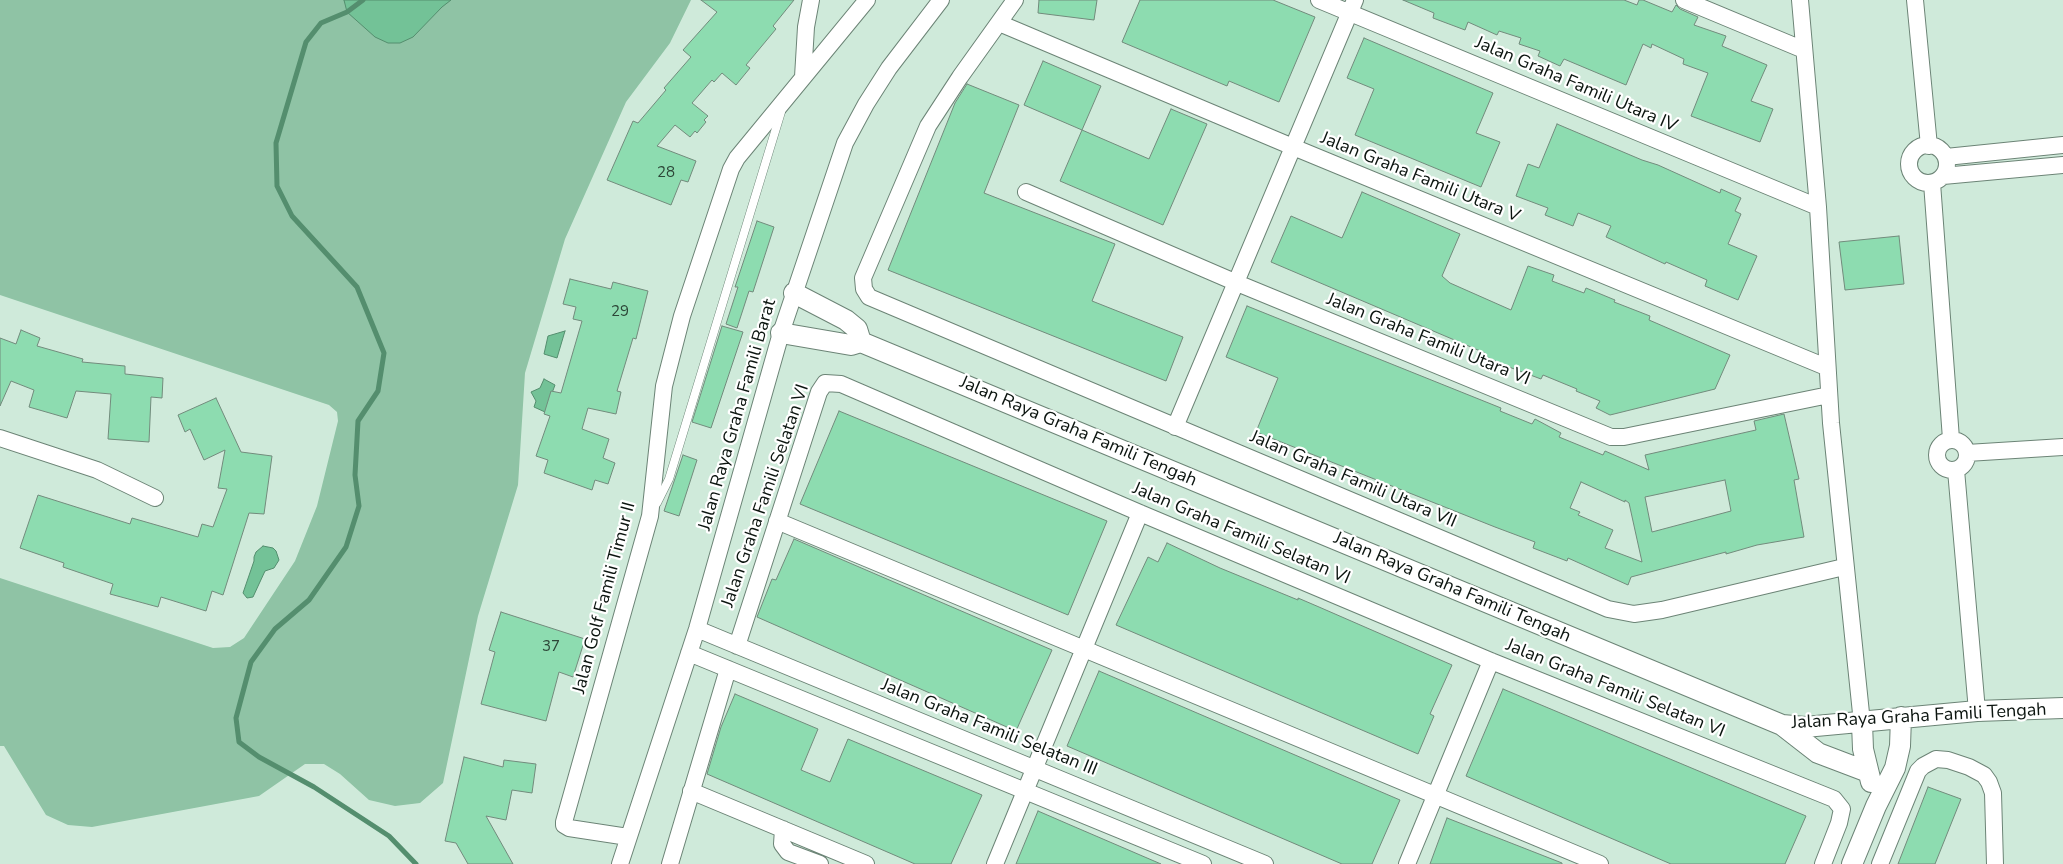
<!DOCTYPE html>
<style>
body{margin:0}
canvas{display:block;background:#cfeada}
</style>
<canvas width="2063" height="864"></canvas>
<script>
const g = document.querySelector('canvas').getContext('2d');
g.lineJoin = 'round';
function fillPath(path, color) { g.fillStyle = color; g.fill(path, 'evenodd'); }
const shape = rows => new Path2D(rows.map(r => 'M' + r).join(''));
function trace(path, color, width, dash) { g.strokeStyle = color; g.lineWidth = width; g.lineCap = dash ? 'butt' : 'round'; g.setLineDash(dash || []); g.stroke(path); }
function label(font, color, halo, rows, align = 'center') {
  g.font = font + ' "Nunito Sans",sans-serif'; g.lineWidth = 4.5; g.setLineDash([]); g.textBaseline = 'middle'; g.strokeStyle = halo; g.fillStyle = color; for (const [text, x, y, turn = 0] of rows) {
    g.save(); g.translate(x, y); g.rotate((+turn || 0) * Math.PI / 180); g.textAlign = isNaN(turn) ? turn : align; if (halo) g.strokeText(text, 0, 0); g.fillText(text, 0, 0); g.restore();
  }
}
fillPath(shape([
 [0,0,691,0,670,43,626,102,565,239,525,373,518,485,478,616,443,783,420,803,395,806,369,800,340,774,324,764,305,764,259,796,92,827,68,825,46,815,4,746,0,746,0,578,213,648,230,647,244,638,295,561,317,506,338,421,337,412,329,405,0,295]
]), '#8fc3a5');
const water = shape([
 [344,0,451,0,442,7,413,37,400,43,388,43,375,37,347,12,344,0],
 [565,331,557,358,544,354,548,336,565,331],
 [544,379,555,385,545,412,534,407,536,401,531,392,540,388,544,379],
 [263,546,273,548,276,551,279,560,274,568,265,571,253,597,247,598,243,593,254,561,254,557,256,552,263,546]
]);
fillPath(water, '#73c297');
trace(water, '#548e6e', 1);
trace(shape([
 [363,0,347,12,321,23,306,42,276,143,277,186,292,216,357,287,384,353,378,391,358,421,355,475,359,506,346,547,309,600,275,629,251,662,236,718,239,742,259,757,314,787,389,836,416,864]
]), '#548e6e', 5);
const building = shape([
 [701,0,794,0,773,26,776,29,746,65,750,68,736,85,722,73,714,82,712,80,692,103,708,116,704,120,706,122,697,133,695,131,690,137,675,125,657,146,696,161,688,182,681,180,671,205,607,180,633,121,638,123,666,90,664,88,691,57,683,50,717,12,701,0],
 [1039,0,1097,0,1094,20,1038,13,1039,0],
 [1140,0,1273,0,1315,17,1279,102,1229,81,1227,86,1122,42,1140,0],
 [1403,0,1624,0,1637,5,1639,0,1643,0,1672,12,1676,5,1680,9,1698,17,1694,25,1726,36,1722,46,1767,65,1751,101,1773,109,1760,142,1691,116,1708,73,1683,64,1684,59,1652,44,1651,48,1643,44,1626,85,1564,59,1560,66,1538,56,1540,51,1519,44,1521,38,1499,31,1497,35,1468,22,1465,30,1433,18,1434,13,1403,0],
 [1364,38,1493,93,1476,133,1500,142,1481,187,1355,135,1374,89,1347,78,1364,38],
 [1043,61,1101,86,1082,130,1024,105,1043,61],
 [967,84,1019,105,984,193,1115,244,1092,301,1183,337,1166,381,888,270,955,103,967,84],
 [1171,109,1207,124,1163,225,1060,181,1082,130,1149,159,1171,109],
 [1557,124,1642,160,1658,165,1720,193,1721,189,1741,198,1735,211,1741,214,1728,244,1757,256,1738,300,1705,286,1707,280,1666,262,1665,264,1606,237,1611,226,1578,213,1573,226,1545,215,1548,208,1516,196,1528,164,1539,168,1557,124],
 [1362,192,1460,234,1442,276,1450,283,1511,310,1528,266,1554,275,1552,281,1584,293,1586,288,1615,300,1614,302,1650,316,1649,320,1730,355,1715,389,1610,415,1596,408,1600,401,1576,391,1577,389,1543,375,1541,379,1509,367,1484,356,1485,353,1271,262,1291,216,1342,238,1362,192],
 [757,221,774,227,753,292,749,291,737,328,726,324,738,287,735,287,757,221],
 [1899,236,1904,284,1845,290,1839,242,1899,236],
 [570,279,611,289,613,282,648,291,636,339,633,338,617,391,621,392,616,414,588,408,582,429,609,439,603,458,615,463,608,484,595,480,592,490,544,473,548,460,536,456,550,416,544,414,551,391,561,393,582,321,573,319,576,307,563,304,570,279],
 [1247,306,1501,408,1500,411,1532,424,1535,419,1561,433,1559,437,1603,455,1605,451,1649,470,1645,455,1756,430,1754,421,1784,414,1799,479,1794,480,1804,537,1757,545,1726,554,1726,552,1631,577,1628,585,1568,558,1567,561,1533,548,1535,542,1495,527,1256,432,1278,378,1226,357,1247,306],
 [1725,480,1731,511,1652,532,1645,497,1725,480],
 [1581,482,1625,502,1625,500,1629,503,1642,562,1605,548,1613,530,1578,515,1580,512,1570,508,1581,482],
 [722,326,743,332,711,428,692,422,722,326],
 [21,330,40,338,37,346,83,359,82,362,125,366,125,374,163,378,162,398,151,397,149,442,108,439,111,394,76,391,67,418,29,407,34,390,11,381,0,406,0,338,16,344,21,330],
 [216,398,241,452,272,456,264,514,249,513,223,595,212,591,206,611,161,597,158,607,110,594,113,584,63,567,64,563,20,548,38,495,130,524,132,518,198,537,202,524,213,527,227,489,218,488,225,450,204,460,190,429,185,432,178,415,216,398],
 [839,411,1107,521,1068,615,800,504,839,411],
 [683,455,697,460,679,516,664,511,683,455],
 [794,539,1052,650,1016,731,757,617,772,579,776,580,794,539],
 [1167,543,1220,568,1298,600,1298,598,1319,607,1452,665,1430,714,1434,716,1418,754,1116,625,1148,557,1158,562,1167,543],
 [501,612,585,639,573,677,559,672,546,721,481,704,495,652,489,650,501,612],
 [1099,671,1400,800,1372,864,1342,864,1067,746,1099,671],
 [1503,689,1806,816,1785,864,1671,864,1466,776,1503,689],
 [735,694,818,729,801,770,830,782,848,739,982,795,951,864,915,864,707,774,721,727,735,694],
 [464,757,503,767,504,760,536,764,532,793,512,790,506,820,486,816,513,864,468,864,456,843,445,841,464,757],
 [1928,787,1961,799,1935,864,1898,864,1928,787],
 [1038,811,1068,824,1161,864,1016,864,1038,811],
 [1447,818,1562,863,1562,864,1430,864,1447,818]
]);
fillPath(building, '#8ddcb0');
trace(building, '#728b7c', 1);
const service = shape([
 [657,503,669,479,781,112]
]);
const minor = shape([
 [1015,0,960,77,928,126,863,278,864,289,869,297,1608,609,1634,614,1662,610,1844,567],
 [1319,0,1818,207],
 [1684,0,1804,50],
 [1800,0,1818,207,1831,423,1862,723],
 [1915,0,1929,146],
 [999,23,1293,147,1826,367],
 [803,77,806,27,811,0],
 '1909 164a19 19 0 1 1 38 0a19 19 0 1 1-38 0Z',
 [1946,157,2063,145],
 [1943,176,2063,165],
 [1932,183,1951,439],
 [1026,192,1237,283,1611,437,1624,437,1829,395],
 [1175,427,1355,0],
 [0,438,97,470,155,498],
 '1937 455a15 15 0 1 1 30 0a15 15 0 1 1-30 0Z',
 [1967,453,2063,447],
 [1956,470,1977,711],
 [777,521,1600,864],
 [697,629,1265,864],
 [737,646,819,392,825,383,841,384,1140,513,1491,661,1834,799,1842,809,1839,823,1823,864],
 [689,653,1203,864],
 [691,791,866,864],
 [783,829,782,844,788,852,820,864],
 [628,837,569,828,564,825,564,822,650,516,664,386,682,316,731,169,737,158,867,0],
 [620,864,697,629,781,333,845,143,866,104,889,68,941,0],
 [670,864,728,669],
 [995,864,1140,513],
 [1407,864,1491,661],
 [1880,864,1918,771,1923,766,1936,759,1948,760,1969,767,1984,775,1989,782,1993,793,1995,864]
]);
const tertiary = shape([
 [794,293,846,320,857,329,861,342],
 [781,333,851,345,861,342,1782,725,1805,727,1977,711,2063,708],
 [1862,723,1863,749,1871,782],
 [1782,725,1818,753,1868,772],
 [1852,864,1876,806,1895,768,1900,746,1901,717]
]);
trace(service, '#6c8476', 9);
trace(minor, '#6c8476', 18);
trace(tertiary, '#6c8476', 22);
trace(service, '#fff', 8);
trace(minor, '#fff', 16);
trace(tertiary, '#fff', 20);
label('15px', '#2c4637', null, [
 ["28",666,173],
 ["29",620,312],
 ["37",551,647]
]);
label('18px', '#0b140f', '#fff', [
 ["Jalan Graha Famili Utara IV",1576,85,23],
 ["Jalan Graha Famili Utara V",1420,178,22],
 ["Jalan Graha Famili Utara VI",1428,340,22],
 ["Jalan Raya Graha Famili Barat",738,415,-74],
 ["Jalan Raya Graha Famili Tengah",1078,432,23],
 ["Jalan Graha Famili Utara VII",1353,480,23],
 ["Jalan Graha Famili Selatan VI",766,496,-71],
 ["Jalan Graha Famili Selatan VI",1241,534,23],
 ["Jalan Raya Graha Famili Tengah",1452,588,23],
 ["Jalan Golf Famili Timur II",605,598,-75],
 ["Jalan Graha Famili Selatan VI",1615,689,22],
 ["Jalan Raya Graha Famili Tengah",1919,717,-3],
 ["Jalan Graha Famili Selatan III",989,728,22]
]);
</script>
